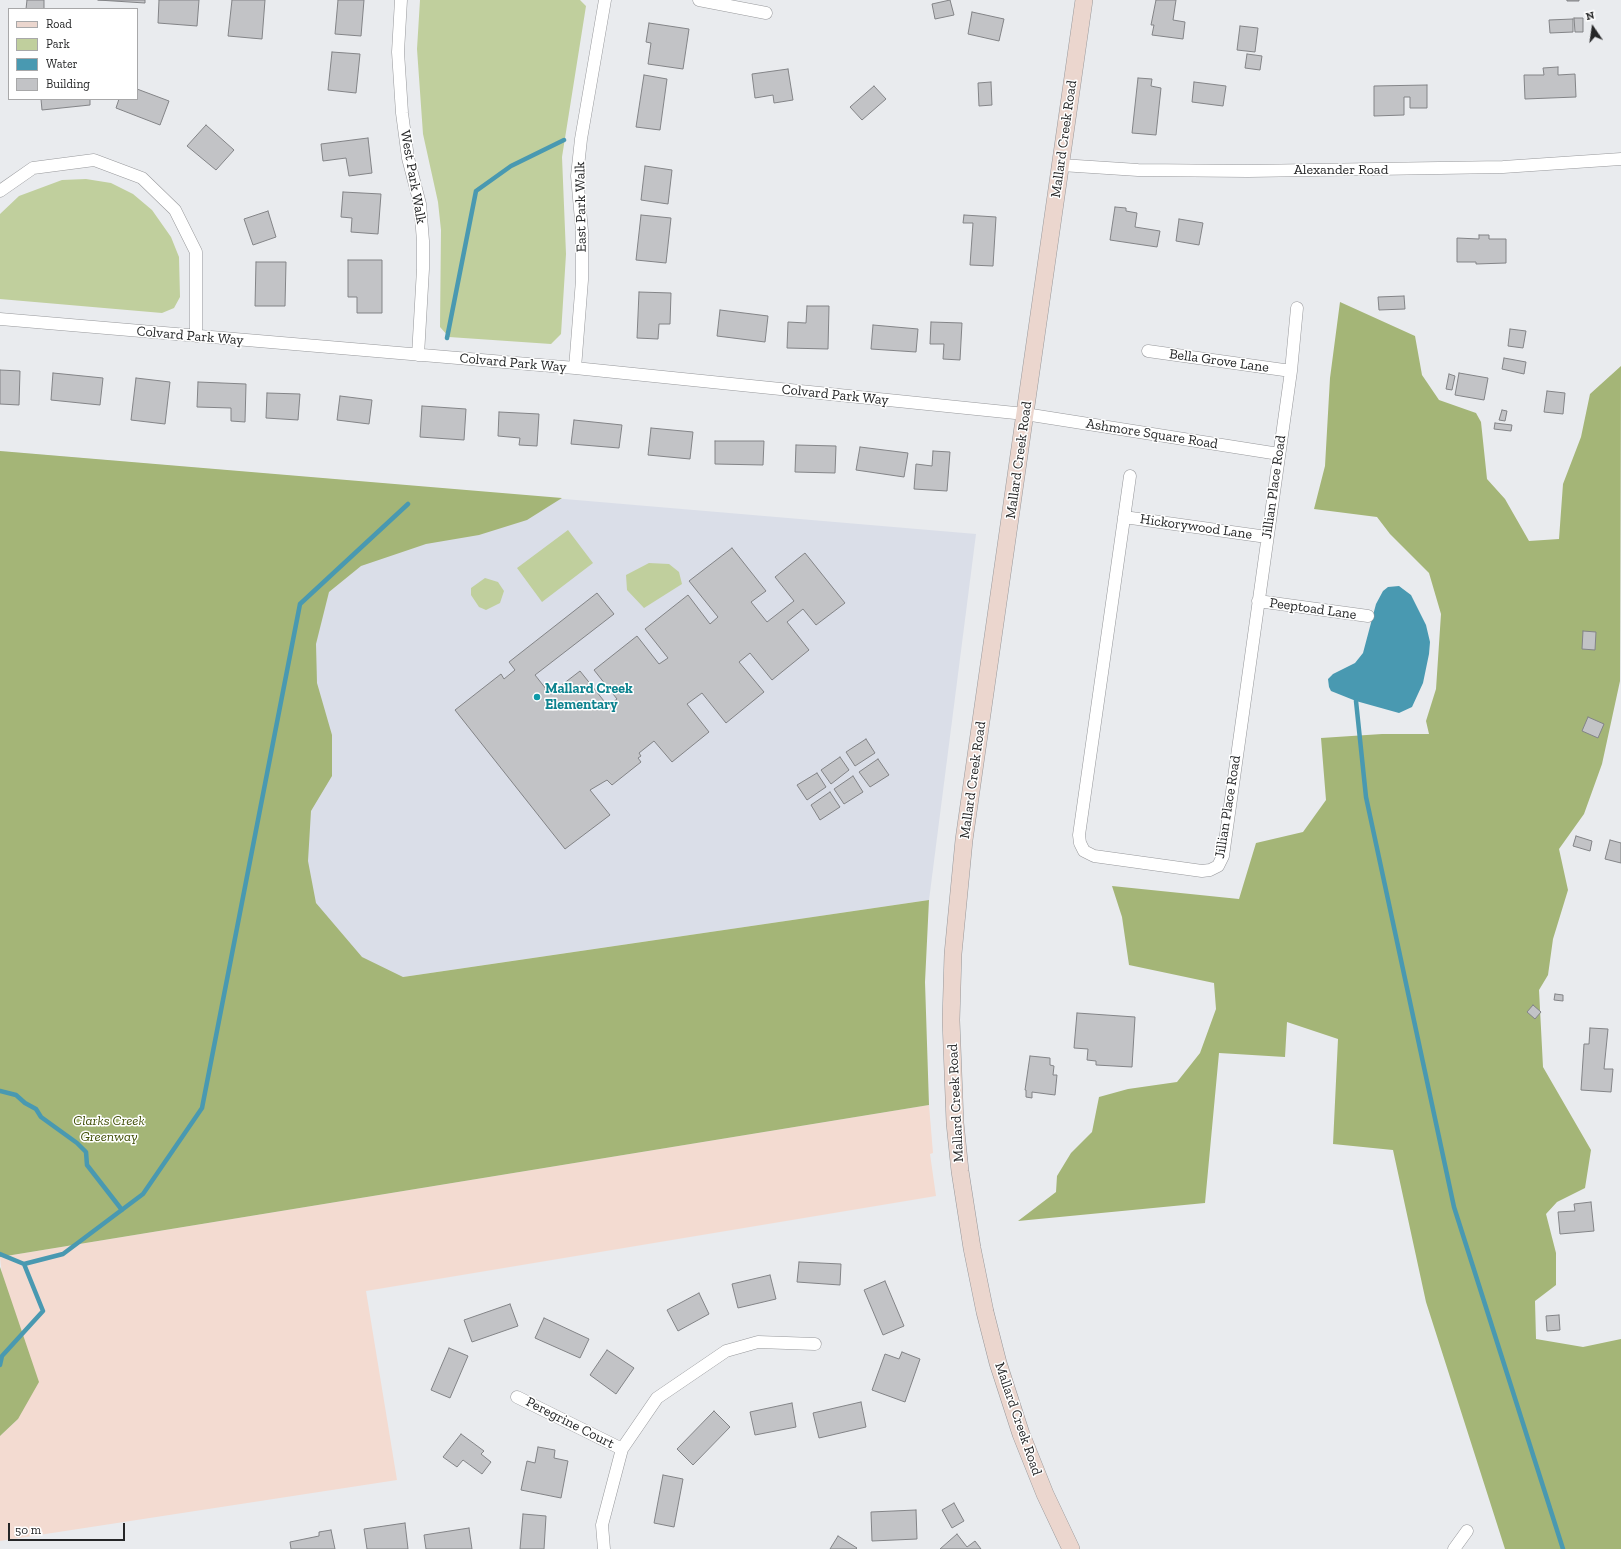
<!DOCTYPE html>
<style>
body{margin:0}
#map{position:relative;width:1621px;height:1549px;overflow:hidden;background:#e9ebee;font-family:"Zilla Slab",serif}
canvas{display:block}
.legend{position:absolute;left:8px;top:8px;width:130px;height:92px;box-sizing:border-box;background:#fff;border:1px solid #a8a8a9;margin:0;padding:5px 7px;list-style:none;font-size:12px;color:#252627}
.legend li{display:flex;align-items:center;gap:8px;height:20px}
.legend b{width:20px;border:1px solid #a8a8a9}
.north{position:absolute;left:1573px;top:8px;width:40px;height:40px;-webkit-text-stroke:3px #fff;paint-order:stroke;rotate:347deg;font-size:11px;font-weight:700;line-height:16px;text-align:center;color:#252627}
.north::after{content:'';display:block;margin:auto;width:14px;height:18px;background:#252627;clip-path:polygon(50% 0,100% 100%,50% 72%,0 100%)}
.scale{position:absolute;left:8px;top:1523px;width:117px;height:18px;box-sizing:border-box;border:2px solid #252627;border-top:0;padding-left:5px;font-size:12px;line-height:14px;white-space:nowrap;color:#252627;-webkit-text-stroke:3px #fff;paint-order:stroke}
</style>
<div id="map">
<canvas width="1621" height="1549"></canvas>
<ul class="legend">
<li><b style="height:5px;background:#ebd6ce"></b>Road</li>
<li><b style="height:11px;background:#c0cf9d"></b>Park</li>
<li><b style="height:11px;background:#4999b1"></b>Water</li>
<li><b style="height:11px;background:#c2c3c6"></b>Building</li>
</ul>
<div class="north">N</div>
<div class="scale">50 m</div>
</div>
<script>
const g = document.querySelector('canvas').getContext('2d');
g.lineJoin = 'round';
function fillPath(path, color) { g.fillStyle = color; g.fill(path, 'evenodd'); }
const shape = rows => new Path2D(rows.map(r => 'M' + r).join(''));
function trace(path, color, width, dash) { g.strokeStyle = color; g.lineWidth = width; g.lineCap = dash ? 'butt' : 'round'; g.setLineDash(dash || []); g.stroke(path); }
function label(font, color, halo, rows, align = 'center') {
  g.font = font + ' "Zilla Slab",serif'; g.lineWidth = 3; g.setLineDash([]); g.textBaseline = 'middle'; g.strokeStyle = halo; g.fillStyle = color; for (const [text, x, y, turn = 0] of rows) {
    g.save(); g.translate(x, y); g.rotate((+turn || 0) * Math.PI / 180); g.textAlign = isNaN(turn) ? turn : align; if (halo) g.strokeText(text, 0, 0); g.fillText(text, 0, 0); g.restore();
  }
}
fillPath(shape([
 [0,451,976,534,929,900,75,1025]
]), '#dadee8');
fillPath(shape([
 [929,1105,933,1153,930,1154,936,1196,366,1291,397,1480,0,1541,0,1436,18,1419,0,1257]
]), '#f3dbd1');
fillPath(shape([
 [420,0,580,0,586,6,562,157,566,254,561,334,551,344,449,337,440,327,441,230,438,202,423,134,417,49],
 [86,179,111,183,133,194,152,210,171,237,179,257,180,297,174,308,162,313,0,299,0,214,19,196,62,180],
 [568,530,593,563,542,602,517,568],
 [649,563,669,564,679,572,682,584,644,608,627,590,626,575],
 [485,578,498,582,504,591,500,603,486,610,479,607,471,595,471,588]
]), '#c0cf9d');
fillPath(shape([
 [1340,302,1415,336,1422,375,1439,400,1476,413,1481,422,1487,479,1505,499,1529,541,1559,539,1563,484,1581,437,1590,394,1621,366,1620,681,1602,764,1584,814,1559,849,1568,890,1553,939,1548,975,1539,990,1543,1067,1591,1150,1585,1188,1557,1202,1546,1214,1556,1253,1556,1285,1535,1301,1536,1339,1583,1347,1621,1339,1621,1549,1505,1549,1426,1302,1393,1150,1333,1144,1338,1039,1287,1022,1285,1057,1219,1053,1205,1203,1018,1221,1056,1192,1057,1176,1071,1153,1092,1132,1099,1097,1128,1089,1177,1082,1200,1053,1216,1009,1214,983,1129,965,1122,917,1112,886,1239,899,1256,843,1303,832,1326,800,1321,738,1382,734,1429,734,1426,721,1436,689,1441,614,1429,573,1390,534,1377,517,1314,509,1325,466,1330,378],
 [0,451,562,498,527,520,479,535,426,544,361,566,329,592,316,644,317,683,332,735,332,776,311,811,308,861,316,903,362,957,403,977,929,900,925,982,929,1105,0,1257],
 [0,1267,39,1382,18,1419,0,1436]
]), '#a4b577');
fillPath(shape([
 [1399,586,1411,595,1426,625,1430,642,1429,654,1423,683,1412,707,1399,713,1356,701,1331,691,1329,687,1328,679,1333,674,1355,663,1363,653,1376,604,1383,591,1388,587]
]), '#4999b1');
trace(shape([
 [447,338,476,191,511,166,564,140],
 [1356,701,1366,797,1454,1207,1563,1549],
 [0,1091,16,1095,25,1103,36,1109,41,1117,77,1143,86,1152,87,1165,122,1210],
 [0,1254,24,1264,43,1311,2,1356,0,1365],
 [24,1264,63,1254,143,1194,202,1108,300,604,408,504]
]), '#4999b1', 4.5);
const building = shape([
 [27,0,44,0,44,9,26,9,27,0],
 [98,0,145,0,145,3,98,0],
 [159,0,199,0,197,26,158,23,159,0],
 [232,0,265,0,262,39,228,36,232,0],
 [338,0,364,0,361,36,335,34,338,0],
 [950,0,954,15,935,19,932,4,950,0],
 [1156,0,1176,0,1173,20,1185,22,1183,39,1152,35,1154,25,1151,25,1156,0],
 [1567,0,1579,0,1579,1,1567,1,1567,0],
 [972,12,1004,19,999,41,968,34,972,12],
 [1574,18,1583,18,1583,32,1575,32,1574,18],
 [1573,19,1573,32,1550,33,1549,20,1573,19],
 [649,23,689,29,683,69,648,64,651,43,646,42,649,23],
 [1240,26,1258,28,1255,52,1237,50,1240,26],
 [332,52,360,54,356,93,328,90,332,52],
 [1247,54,1262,56,1260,70,1245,68,1247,54],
 [1558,67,1558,75,1575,74,1576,97,1525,99,1524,75,1544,75,1543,68,1558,67],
 [788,69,793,100,774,103,773,95,755,98,752,74,788,69],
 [644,75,667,79,660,130,636,127,644,75],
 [1138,78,1152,79,1151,86,1161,88,1156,135,1132,133,1138,78],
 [991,82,992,105,979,106,978,83,991,82],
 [1194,82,1226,86,1223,106,1192,102,1194,82],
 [1427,85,1427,108,1410,108,1410,97,1404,97,1404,115,1374,116,1374,86,1427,85],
 [874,86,886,99,862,120,850,107,874,86],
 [137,89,169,101,160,125,116,108,119,99,137,99,137,89],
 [41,99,90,99,90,105,42,110,41,99],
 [206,125,234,150,216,170,187,146,206,125],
 [368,138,372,173,349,176,346,158,323,161,321,144,368,138],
 [645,166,672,170,668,204,641,200,645,166],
 [343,192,381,194,378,234,351,232,352,218,341,217,343,192],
 [1115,207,1126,208,1126,211,1137,213,1135,227,1160,231,1157,247,1110,240,1115,207],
 [268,211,276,237,253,245,244,219,268,211],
 [641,215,671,218,666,263,636,260,641,215],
 [964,215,996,217,993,266,970,265,973,223,963,223,964,215],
 [1179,219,1203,223,1199,245,1176,241,1179,219],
 [1479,235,1489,235,1489,239,1506,239,1506,263,1476,264,1476,262,1457,262,1457,238,1479,239,1479,235],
 [348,260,382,260,382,313,357,313,357,297,348,297,348,260],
 [256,262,286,262,285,306,255,306,256,262],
 [639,292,671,293,670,324,659,324,658,339,637,338,639,292],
 [1404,296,1405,309,1379,310,1378,297,1404,296],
 [807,306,829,306,828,349,787,348,788,322,806,323,807,306],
 [720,310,768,316,765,342,717,336,720,310],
 [931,322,962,323,960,360,943,359,944,344,930,344,931,322],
 [873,325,918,329,916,352,871,349,873,325],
 [1510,329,1526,331,1523,348,1508,346,1510,329],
 [1504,358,1526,362,1524,374,1502,369,1504,358],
 [0,370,20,371,19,405,0,404,0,370],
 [53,373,103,378,100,405,51,400,53,373],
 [1459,373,1488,378,1484,400,1455,395,1459,373],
 [1449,374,1455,376,1452,390,1446,389,1449,374],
 [136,378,170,382,165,424,131,420,136,378],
 [198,382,246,384,245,422,231,421,231,408,197,407,198,382],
 [1547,391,1565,393,1563,414,1544,412,1547,391],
 [267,393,300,394,298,420,266,418,267,393],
 [340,396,372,400,369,424,337,420,340,396],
 [422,406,466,409,464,440,420,437,422,406],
 [1502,410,1507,411,1505,421,1499,420,1502,410],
 [499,412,539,414,537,446,519,445,520,438,498,436,499,412],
 [574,420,622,425,619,448,571,444,574,420],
 [1495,423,1512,425,1511,431,1494,429,1495,423],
 [651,428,693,432,690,459,648,455,651,428],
 [715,441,764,441,763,465,715,464,715,441],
 [796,445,836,446,835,473,795,472,796,445],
 [860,447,908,453,904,477,856,470,860,447],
 [933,451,950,452,947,491,914,489,916,464,932,466,933,451],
 [732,548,766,591,751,602,767,622,794,601,775,577,805,553,845,603,816,625,803,609,787,622,809,650,772,680,750,653,739,662,764,692,726,723,702,693,687,704,709,732,672,762,654,741,639,753,641,756,638,758,641,762,612,785,607,780,590,790,610,815,565,849,455,710,501,674,504,679,515,670,509,662,597,593,614,614,535,675,550,694,580,671,608,706,617,699,594,670,637,636,659,664,668,658,645,629,688,595,710,624,718,617,689,581,732,548],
 [1583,631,1596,632,1595,650,1582,649,1583,631],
 [1588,717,1604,724,1598,738,1582,731,1588,717],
 [866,739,875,753,855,766,846,752,866,739],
 [840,757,849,770,831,784,821,770,840,757],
 [878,759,889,775,870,787,859,772,878,759],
 [817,773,826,787,807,800,797,785,817,773],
 [853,776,863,792,844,804,834,789,853,776],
 [830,792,840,807,820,820,811,805,830,792],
 [1576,836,1592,841,1590,851,1573,846,1576,836],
 [1610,840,1621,843,1621,863,1605,859,1610,840],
 [1555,994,1563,995,1563,1001,1554,1000,1555,994],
 [1533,1005,1541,1012,1535,1019,1527,1012,1533,1005],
 [1077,1013,1135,1017,1132,1067,1096,1065,1096,1061,1087,1060,1088,1049,1074,1048,1077,1013],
 [1590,1028,1608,1029,1604,1069,1613,1069,1611,1092,1581,1090,1584,1044,1589,1044,1590,1028],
 [1030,1056,1050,1058,1050,1065,1054,1066,1053,1075,1057,1075,1055,1095,1032,1092,1032,1098,1026,1097,1026,1090,1025,1090,1030,1056],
 [1591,1202,1594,1231,1560,1234,1558,1212,1575,1211,1574,1204,1591,1202],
 [799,1262,841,1264,840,1285,797,1282,799,1262],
 [770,1275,776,1299,738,1308,732,1284,770,1275],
 [885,1281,904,1326,883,1335,864,1290,885,1281],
 [699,1293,709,1314,678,1331,667,1310,699,1293],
 [510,1304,518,1326,472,1342,464,1320,510,1304],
 [1559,1315,1560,1330,1547,1331,1546,1316,1559,1315],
 [544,1318,589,1339,580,1358,535,1338,544,1318],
 [449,1348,468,1356,450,1398,431,1390,449,1348],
 [607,1350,634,1368,616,1394,590,1375,607,1350],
 [902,1352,920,1359,905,1402,872,1390,885,1354,899,1359,902,1352],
 [861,1402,866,1427,819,1438,813,1413,861,1402],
 [792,1403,796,1427,755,1435,750,1412,792,1403],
 [714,1411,730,1427,693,1465,677,1449,714,1411],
 [461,1434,484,1451,481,1454,491,1462,482,1474,463,1460,457,1467,443,1457,461,1434],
 [538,1447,555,1450,554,1458,568,1461,561,1498,521,1490,527,1461,535,1463,538,1447],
 [663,1475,683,1479,674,1527,654,1523,663,1475],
 [954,1503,964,1521,952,1528,942,1510,954,1503],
 [916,1510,917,1539,872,1541,871,1512,916,1510],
 [523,1514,546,1516,544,1549,520,1549,523,1514],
 [405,1523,408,1549,367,1549,364,1529,405,1523],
 [469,1528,472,1549,426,1549,424,1535,469,1528],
 [331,1530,335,1549,291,1549,290,1542,319,1536,319,1532,331,1530],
 [957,1534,967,1547,975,1541,981,1549,940,1549,957,1534],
 [838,1536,857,1548,856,1549,830,1549,838,1536]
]);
fillPath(building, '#c2c3c6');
trace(building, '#838487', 1);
const street = shape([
 [401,0,398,52,402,113,408,158,420,204,423,241,423,269,418,355],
 [699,0,766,13],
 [1061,165,1138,170,1248,171,1503,167,1621,159],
 [0,191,33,168,94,160,142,178,175,210,196,252,196,336],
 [0,319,575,368,1025,414,1279,454],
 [1148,351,1291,371],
 [575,368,582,280,582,231,577,176,581,139,605,0],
 [1130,476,1079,835,1080,843,1084,851,1094,856,1202,871,1210,870,1218,866,1223,856,1291,371,1297,308],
 [1124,517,1267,537],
 [1258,601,1368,616],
 [517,1397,622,1449],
 [604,1549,602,1525,622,1449,657,1398,726,1351,758,1342,815,1344],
 [1454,1549,1467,1531]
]);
const secondary = shape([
 [1071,1549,1045,1494,1021,1434,998,1363,985,1312,972,1248,960,1171,955,1123,951,1020,953,954,964,840,1084,0]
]);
trace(street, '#97989b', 13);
trace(secondary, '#97989b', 18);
trace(street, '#fff', 12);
trace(secondary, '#ebd6ce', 17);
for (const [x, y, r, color] of [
 [537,697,4,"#0f9aa8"]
]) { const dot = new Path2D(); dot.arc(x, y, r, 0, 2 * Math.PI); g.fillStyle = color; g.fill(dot); trace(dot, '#fff', 1.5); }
label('14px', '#252627', '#fff', [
 ["Mallard Creek Road",1064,139,-82],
 ["Alexander Road",1341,170],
 ["West Park Walk",413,177,80],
 ["East Park Walk",581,207,-91],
 ["Colvard Park Way",190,336,5],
 ["Bella Grove Lane",1219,361,8],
 ["Colvard Park Way",513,363,5],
 ["Colvard Park Way",835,395,6],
 ["Ashmore Square Road",1152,434,9],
 ["Mallard Creek Road",1019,460,-82],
 ["Jillian Place Road",1274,487,-82],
 ["Hickorywood Lane",1196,527,8],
 ["Peeptoad Lane",1313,609,8],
 ["Mallard Creek Road",973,780,-82],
 ["Jillian Place Road",1228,807,-81],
 ["Mallard Creek Road",956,1103,-93],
 ["Mallard Creek Road",1018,1419,71],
 ["Peregrine Court",570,1423,27]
]);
label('bold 14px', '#0d838f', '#fff', [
 ["Mallard Creek",545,689],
 ["Elementary",545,705]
], 'left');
label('italic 14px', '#414f07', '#fff', [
 ["Clarks Creek",109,1121],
 ["Greenway",109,1137]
]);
</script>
